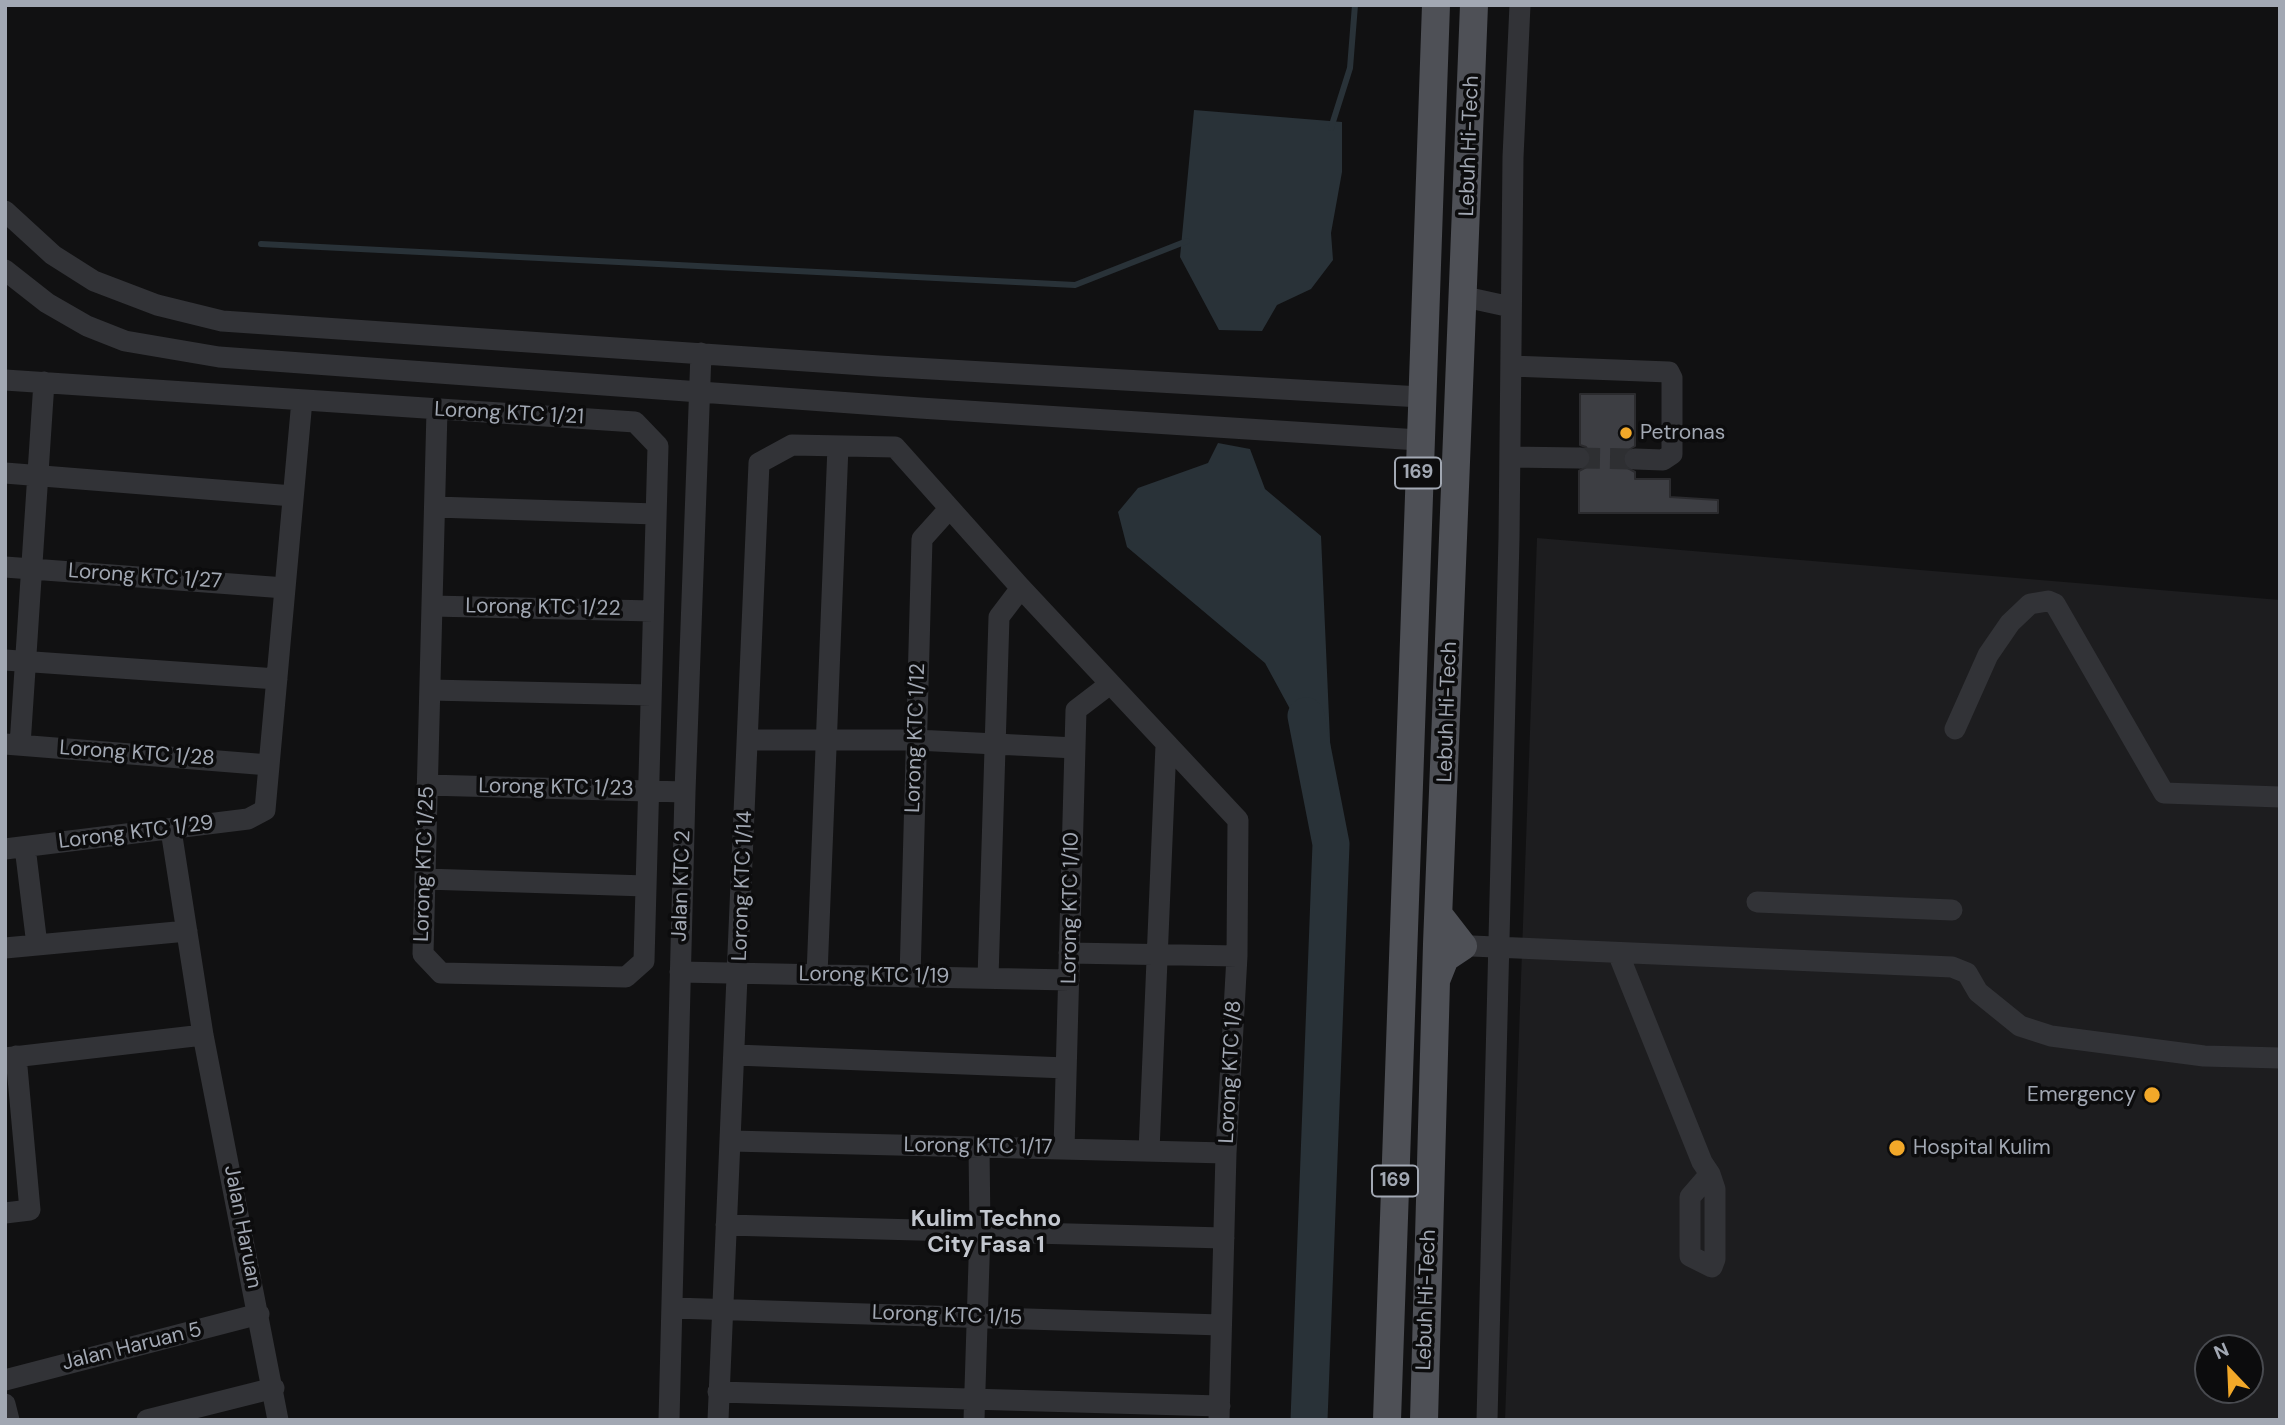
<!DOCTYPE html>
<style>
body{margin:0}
#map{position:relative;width:2285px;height:1425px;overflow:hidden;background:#111112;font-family:"DM Sans",sans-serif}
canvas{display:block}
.frame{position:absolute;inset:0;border:7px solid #a2a8b3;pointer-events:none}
.north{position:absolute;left:2194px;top:1334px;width:70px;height:70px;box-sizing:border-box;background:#0c0c0d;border:2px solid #484a4f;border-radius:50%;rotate:337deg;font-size:19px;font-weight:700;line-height:28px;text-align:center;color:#a2a8b3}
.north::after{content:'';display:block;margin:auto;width:24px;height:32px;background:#f2a829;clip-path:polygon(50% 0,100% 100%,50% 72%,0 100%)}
</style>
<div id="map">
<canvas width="2285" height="1425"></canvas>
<div class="frame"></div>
<div class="north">N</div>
</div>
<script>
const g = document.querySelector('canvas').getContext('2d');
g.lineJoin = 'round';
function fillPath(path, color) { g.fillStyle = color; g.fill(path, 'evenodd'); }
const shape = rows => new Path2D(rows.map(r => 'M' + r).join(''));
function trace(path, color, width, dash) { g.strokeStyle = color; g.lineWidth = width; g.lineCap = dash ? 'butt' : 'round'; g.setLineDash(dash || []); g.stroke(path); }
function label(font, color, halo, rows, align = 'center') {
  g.font = font + ' "DM Sans",sans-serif'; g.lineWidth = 7; g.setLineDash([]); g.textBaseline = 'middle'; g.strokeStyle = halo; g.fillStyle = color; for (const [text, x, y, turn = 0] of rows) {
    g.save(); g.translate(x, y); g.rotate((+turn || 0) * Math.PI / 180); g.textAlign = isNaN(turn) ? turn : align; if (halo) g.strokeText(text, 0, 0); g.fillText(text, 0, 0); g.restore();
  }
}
fillPath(shape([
 [1537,538,2280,600,2280,1420,1505,1420],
 [2208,1348,2250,1348,2250,1390,2208,1390]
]), '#1d1d1f');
fillPath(shape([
 [1194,110,1342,122,1342,172,1331,233,1333,260,1311,289,1277,305,1262,331,1219,330,1180,257],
 [1218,443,1250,449,1265,489,1321,536,1331,763,1306,764,1296,720,1265,663,1127,547,1118,512,1138,488,1208,463]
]), '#293238');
trace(shape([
 [1331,128,1350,68,1355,5],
 [261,244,1075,285,1187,241]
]), '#293238', 6);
trace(shape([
 [1306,716,1331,844,1309,1420]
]), '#293238', 37);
const building = shape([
 [1580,394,1635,394,1635,446,1624,453,1624,466,1635,472,1635,479,1670,479,1670,497,1718,500,1718,513,1579,513,1579,471,1590,465,1592,458,1586,447,1580,445,1580,394]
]);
fillPath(building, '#3d3e43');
trace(building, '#2b2b2e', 2);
trace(shape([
 [1579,458,1635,459]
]), '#2e2f32', 21, [21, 10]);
trace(shape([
 [5,211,53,255,94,281,157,305,222,321,879,366,1421,397],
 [5,270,47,303,87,326,125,341,219,357,920,408,1419,440],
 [1465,297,1511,307],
 [1511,366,1669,372,1672,378,1672,454,1663,460,1635,459],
 [5,380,635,422,658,446,644,961,626,977,441,973,423,954,437,410],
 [1510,457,1579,458],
 [5,473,293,496],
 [435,507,656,514],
 [5,567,285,588],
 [432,606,653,611],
 [5,660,277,679],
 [430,690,651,695],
 [1955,729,1988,655,2010,623,2030,604,2048,601,2055,604,2164,793,2280,797],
 [749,740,916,740,1075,748],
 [5,744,269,765],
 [20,745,44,382],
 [427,785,685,792],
 [171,830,203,1035,278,1420],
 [25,847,37,945],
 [5,849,248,819,265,810,302,400],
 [425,879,646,886],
 [1757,902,1952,910],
 [1449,945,1952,967,1967,973,1978,992,2020,1026,2051,1036,2204,1056,2280,1058],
 [5,948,187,931],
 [1069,953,1237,956],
 [1618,953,1702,1162,1710,1174,1715,1189,1715,1259,1712,1267,1690,1256,1690,1197,1710,1174],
 [680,972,1069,980],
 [817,975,838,446],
 [910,977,922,539,949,509],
 [988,978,999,617,1021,588],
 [736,1055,1066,1068],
 [5,1058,203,1035],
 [731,1141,1226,1153],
 [1064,1149,1076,710,1110,684],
 [1149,1151,1166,745],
 [5,1213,30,1210,16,1056],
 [726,1225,1224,1238],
 [673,1308,1221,1325],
 [5,1380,259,1314],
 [718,1392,1220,1406],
 [5,1404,9,1420],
 [147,1420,274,1388],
 [669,1420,685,792,701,353],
 [718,1420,759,463,792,445,895,447,1021,588,1238,820,1237,956,1226,1153,1219,1420],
 [974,1420,980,1230,979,1147],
 [1487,1420,1509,538,1513,157,1520,5]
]), '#323337', 21);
trace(shape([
 [1437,978,1445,958,1463,946,1439,915],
 [1387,1420,1436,5],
 [1424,1420,1437,944,1474,5]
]), '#4e5056', 28);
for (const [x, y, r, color] of [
 [1626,433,7,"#f2a829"],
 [2152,1095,9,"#f2a829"],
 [1897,1148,9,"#f2a829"]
]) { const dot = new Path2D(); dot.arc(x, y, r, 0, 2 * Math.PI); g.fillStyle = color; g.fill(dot); trace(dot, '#0c0c0d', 2.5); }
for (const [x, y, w] of [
 [1418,473,46],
 [1395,1181,46]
]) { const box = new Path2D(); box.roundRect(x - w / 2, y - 15.5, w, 31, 5); g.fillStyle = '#0c0c0d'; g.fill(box); trace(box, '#a2a8b3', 2); }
label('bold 19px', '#a2a8b3', null, [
 ["169",1418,473],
 ["169",1395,1181]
]);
label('21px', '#a2a8b3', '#0c0c0d', [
 ["Lebuh Hi-Tech",1470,146,-88],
 ["Lorong KTC 1/21",509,414,3],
 ["Lorong KTC 1/27",145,577,4],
 ["Lorong KTC 1/22",543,608,1],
 ["Lebuh Hi-Tech",1448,712,-88],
 ["Lorong KTC 1/12",916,738,-88],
 ["Lorong KTC 1/28",137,754,4],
 ["Lorong KTC 1/23",556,788,1],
 ["Lorong KTC 1/29",136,833,-7],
 ["Lorong KTC 1/25",425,864,-88],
 ["Jalan KTC 2",682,886,-88],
 ["Lorong KTC 1/14",743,886,-88],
 ["Lorong KTC 1/10",1071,908,-89],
 ["Lorong KTC 1/19",874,976,1],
 ["Lorong KTC 1/8",1231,1072,-87],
 ["Lorong KTC 1/17",978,1147,1],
 ["Jalan Haruan",242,1227,79],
 ["Lebuh Hi-Tech",1427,1300,-88],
 ["Lorong KTC 1/15",947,1316,2],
 ["Jalan Haruan 5",132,1347,-14]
]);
label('21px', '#a2a8b3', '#0c0c0d', [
 ["Petronas",1640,433],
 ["Emergency",2136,1095,"right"],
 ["Hospital Kulim",1913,1148]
], 'left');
label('bold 23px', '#c3c7cf', '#0c0c0d', [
 ["Kulim Techno",986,1220],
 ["City Fasa 1",986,1246]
]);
</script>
